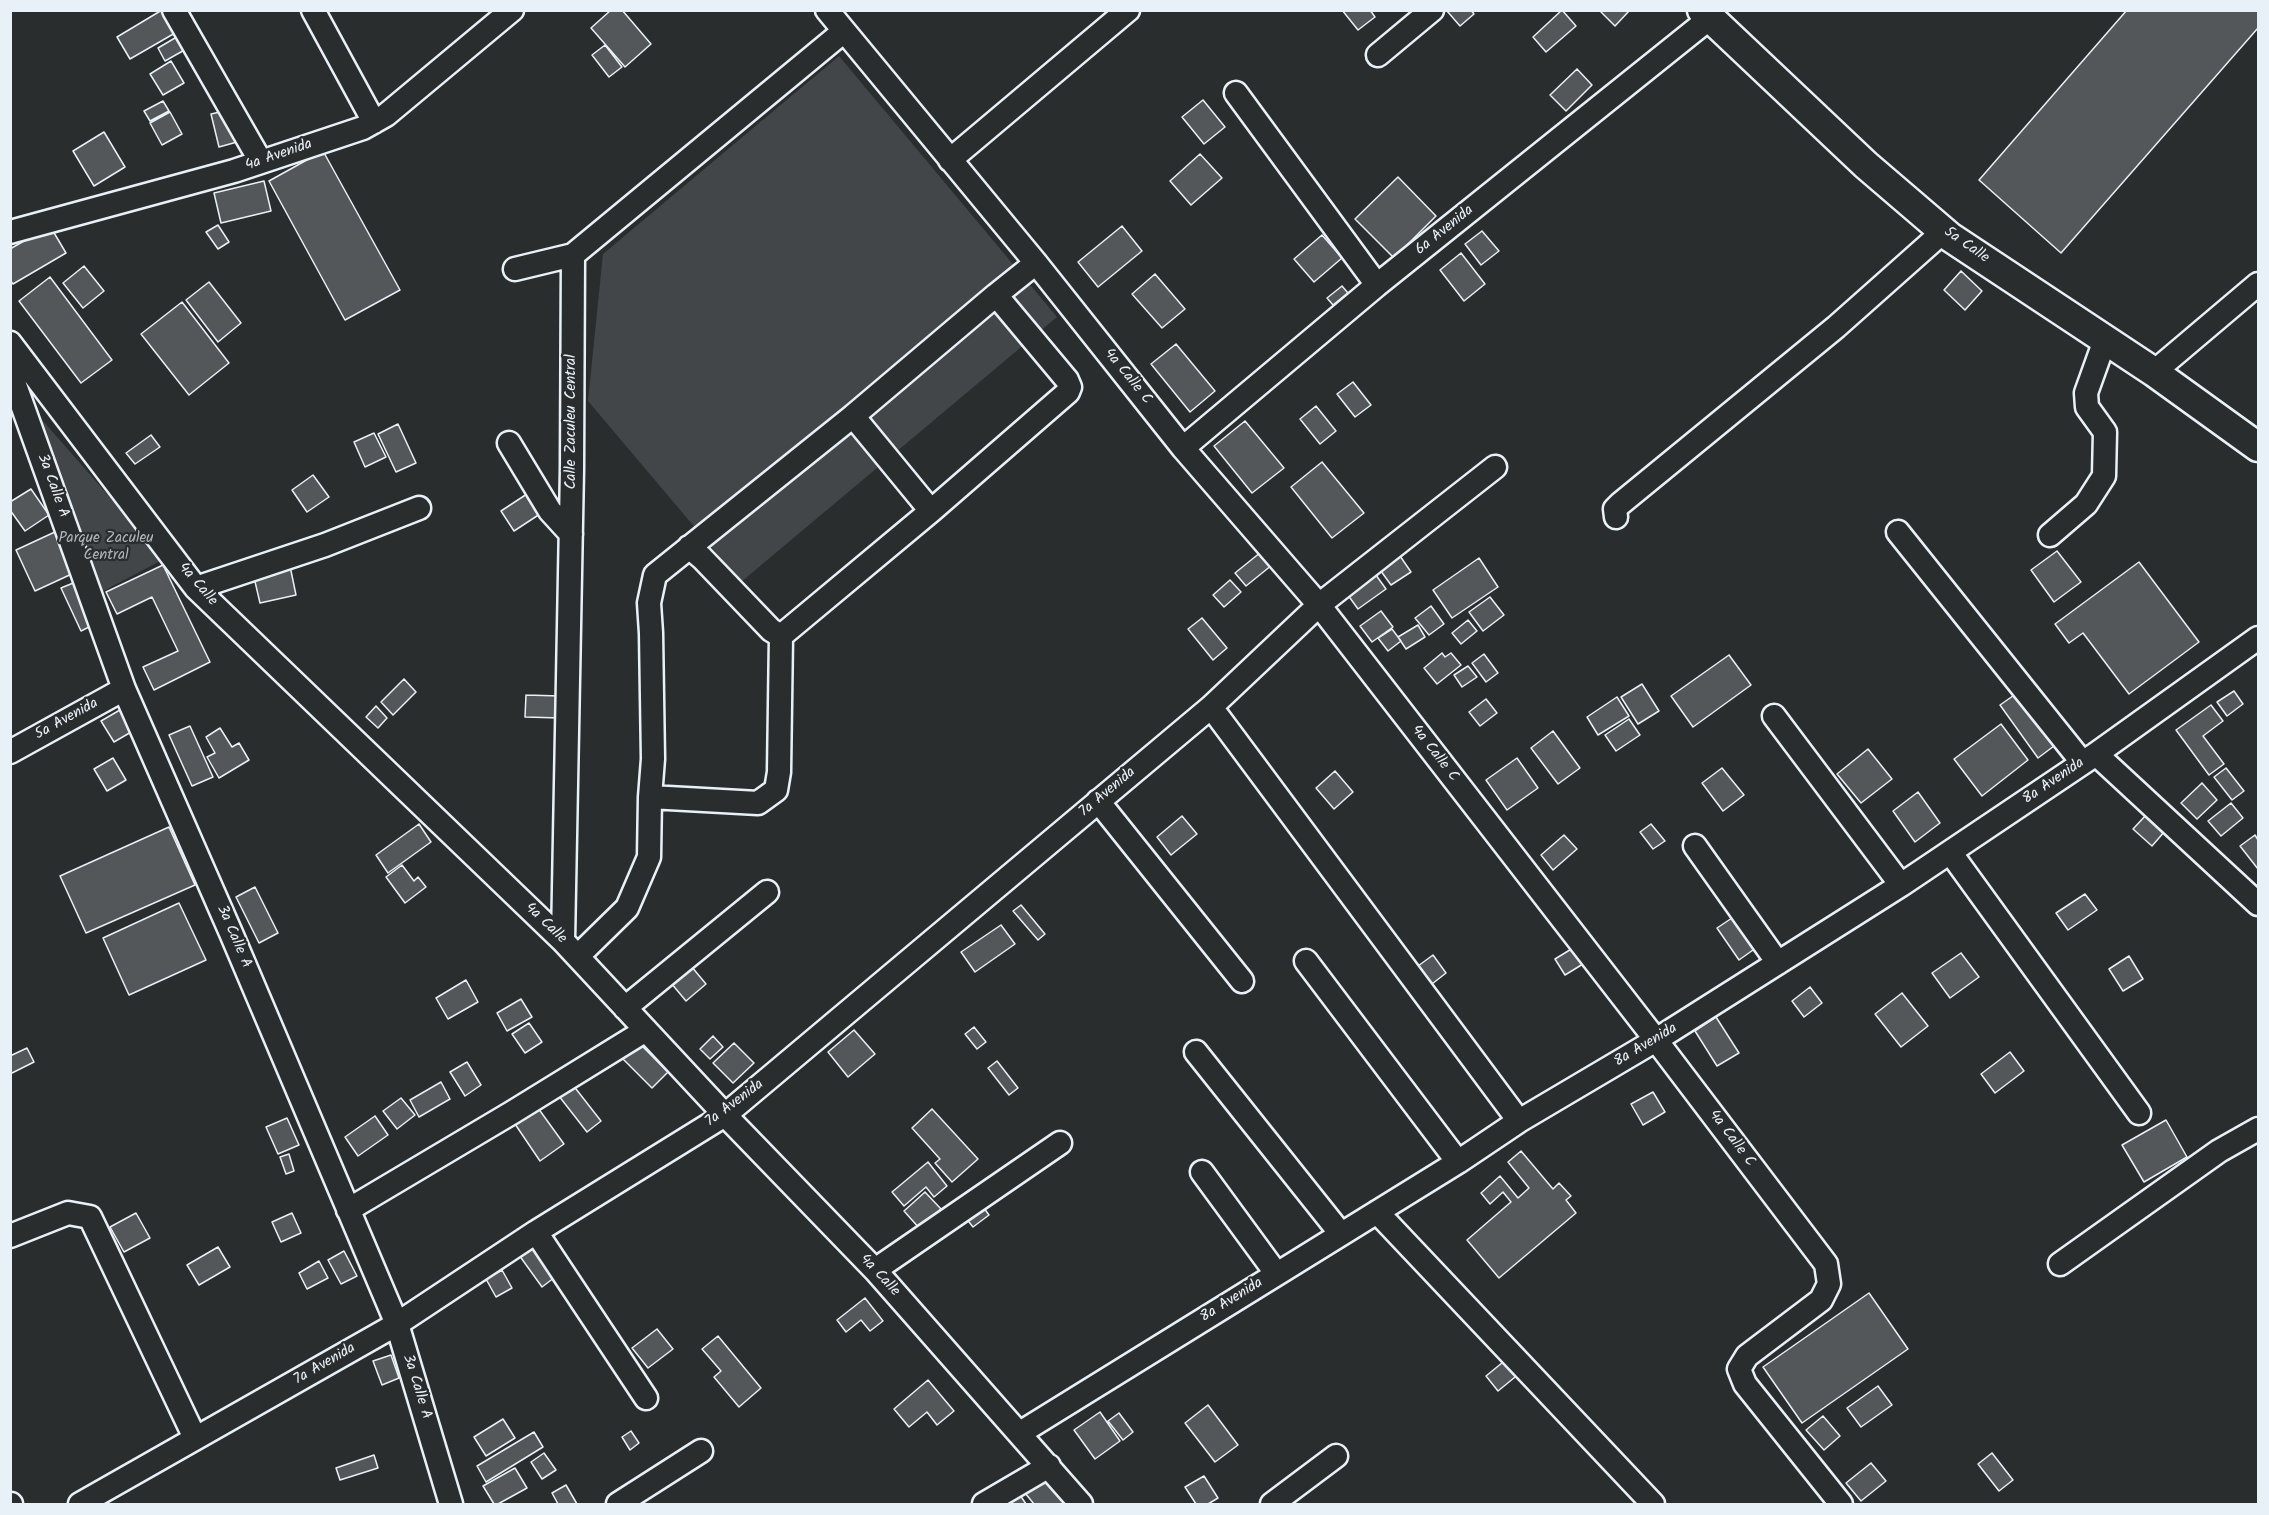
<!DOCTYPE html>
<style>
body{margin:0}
#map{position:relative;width:2269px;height:1515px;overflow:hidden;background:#2a2d2e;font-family:Kalam,sans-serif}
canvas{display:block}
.frame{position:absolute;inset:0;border:12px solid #e8f1f8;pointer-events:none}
</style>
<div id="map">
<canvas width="2269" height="1515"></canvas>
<div class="frame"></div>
</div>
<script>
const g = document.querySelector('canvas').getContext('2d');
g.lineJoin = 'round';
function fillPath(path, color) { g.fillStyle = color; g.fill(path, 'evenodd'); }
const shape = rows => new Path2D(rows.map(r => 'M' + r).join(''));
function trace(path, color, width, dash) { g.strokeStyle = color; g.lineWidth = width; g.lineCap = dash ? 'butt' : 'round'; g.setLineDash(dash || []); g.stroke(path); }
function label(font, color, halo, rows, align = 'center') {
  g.font = font + ' Kalam,sans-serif'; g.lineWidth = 4.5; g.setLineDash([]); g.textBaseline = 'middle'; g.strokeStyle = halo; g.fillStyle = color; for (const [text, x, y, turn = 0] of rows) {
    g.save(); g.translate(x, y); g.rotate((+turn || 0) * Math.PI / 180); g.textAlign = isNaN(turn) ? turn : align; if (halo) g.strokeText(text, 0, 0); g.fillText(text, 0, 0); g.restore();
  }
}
fillPath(shape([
 [839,56,1057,317,741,582,588,401,603,254],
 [22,397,164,559,88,599]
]), '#424648');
const building = shape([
 [162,10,171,10,182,29,130,59,117,37,162,10],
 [611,10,622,10,651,44,625,67,591,28,611,10],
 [1342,10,1370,10,1375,17,1358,30,1342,10],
 [1471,10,1474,14,1460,26,1447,11,1471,10],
 [1562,10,1576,26,1546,52,1533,37,1562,10],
 [1599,10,1630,10,1615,26,1599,10],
 [2127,10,2258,10,2258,28,2061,253,1979,180,2127,10],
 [180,35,188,48,165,61,158,48,180,35],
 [605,45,622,67,609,77,592,55,605,45],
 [171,61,184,83,163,95,150,74,171,61],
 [1577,69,1592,85,1566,111,1550,95,1577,69],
 [1203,100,1225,127,1204,144,1182,117,1203,100],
 [163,101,169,111,150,121,144,111,163,101],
 [229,110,237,142,219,147,211,114,229,110],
 [170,112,182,134,162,145,150,123,170,112],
 [104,132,125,167,94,186,73,151,104,132],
 [323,151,400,290,345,320,269,181,323,151],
 [1200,154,1222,178,1191,205,1170,181,1200,154],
 [1398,177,1436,216,1394,258,1355,219,1398,177],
 [264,181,271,211,221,223,214,193,264,181],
 [218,225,229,242,218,249,206,232,218,225],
 [50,226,66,253,13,284,10,280,10,249,50,226],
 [1122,226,1142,251,1098,287,1078,262,1122,226],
 [1482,231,1499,251,1481,265,1465,244,1482,231],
 [1322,235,1342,258,1314,282,1294,259,1322,235],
 [1461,253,1485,284,1464,301,1440,270,1461,253],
 [84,266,104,291,83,308,63,283,84,266],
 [1961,271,1982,291,1965,310,1944,290,1961,271],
 [1155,274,1185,309,1162,328,1132,294,1155,274],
 [50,277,112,360,81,383,19,301,50,277],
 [209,282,241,323,218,342,186,300,209,282],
 [1342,286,1348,293,1333,305,1327,298,1342,286],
 [182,302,229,363,189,395,141,334,182,302],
 [1176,344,1215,391,1190,412,1151,364,1176,344],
 [1353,382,1371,405,1355,417,1337,394,1353,382],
 [1316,406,1336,431,1320,444,1300,419,1316,406],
 [1245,421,1284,468,1252,493,1214,446,1245,421],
 [398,424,416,463,396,472,378,434,398,424],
 [374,433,386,457,365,467,354,442,374,433],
 [151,435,160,447,135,464,126,453,151,435],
 [1322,462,1364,513,1332,538,1291,487,1322,462],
 [313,475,329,497,307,512,292,490,313,475],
 [31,489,49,515,25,531,10,510,10,502,31,489],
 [530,492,543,512,514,531,501,511,530,492],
 [57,531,76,572,35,591,16,550,57,531],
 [2057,551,2081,582,2054,602,2031,570,2057,551],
 [1261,552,1272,565,1246,586,1235,573,1261,552],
 [1398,553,1411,572,1391,585,1378,567,1398,553],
 [1479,558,1498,587,1452,618,1433,590,1479,558],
 [2139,562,2199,642,2129,694,2083,633,2069,643,2055,624,2139,562],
 [163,565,210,662,154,690,143,667,178,651,152,597,117,614,106,592,163,565],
 [290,566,296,595,260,603,253,573,290,566],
 [1373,571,1386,589,1358,609,1345,591,1373,571],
 [1230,580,1241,592,1224,607,1213,595,1230,580],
 [78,581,97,623,81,631,61,588,78,581],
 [1490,597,1504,615,1483,631,1469,612,1490,597],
 [1431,606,1444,624,1429,635,1415,618,1431,606],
 [1381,611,1393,627,1372,642,1360,626,1381,611],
 [1202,618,1227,648,1213,660,1188,629,1202,618],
 [1468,620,1477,631,1461,644,1452,633,1468,620],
 [1418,625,1425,637,1406,649,1398,637,1418,625],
 [1392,629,1401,641,1388,651,1378,638,1392,629],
 [1442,653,1445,657,1451,653,1461,665,1437,684,1424,668,1442,653],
 [1484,654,1498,673,1486,682,1472,663,1484,654],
 [1729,655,1751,685,1693,727,1671,696,1729,655],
 [1468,666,1477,677,1462,687,1454,675,1468,666],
 [404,679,416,692,393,715,381,702,404,679],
 [1642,684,1659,711,1638,724,1621,697,1642,684],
 [2020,691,2058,743,2038,758,2000,705,2020,691],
 [2234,691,2243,704,2227,716,2217,702,2234,691],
 [526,695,560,696,560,718,525,717,526,695],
 [1617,697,1629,716,1598,735,1587,717,1617,697],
 [1486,699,1497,713,1480,726,1469,712,1486,699],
 [2211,705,2223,721,2203,736,2224,764,2209,775,2176,730,2211,705],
 [376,706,387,718,378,728,366,717,376,706],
 [125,707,138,728,114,742,101,721,125,707],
 [1629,719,1640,735,1616,751,1605,735,1629,719],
 [2001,724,2028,760,1982,796,1954,759,2001,724],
 [190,726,213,777,192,786,169,735,190,726],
 [220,728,232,747,239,743,249,760,219,778,207,757,215,753,206,737,220,728],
 [1553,731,1580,768,1558,784,1531,748,1553,731],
 [1868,749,1892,779,1861,803,1837,774,1868,749],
 [113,758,126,780,107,791,94,769,113,758],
 [1517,758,1538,788,1507,810,1486,780,1517,758],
 [1722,768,1744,795,1723,811,1702,783,1722,768],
 [2226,768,2244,791,2232,800,2214,777,2226,768],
 [1335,771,1353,792,1334,809,1316,788,1335,771],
 [2202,783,2217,800,2197,819,2181,803,2202,783],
 [1918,792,1940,823,1915,842,1893,811,1918,792],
 [2231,803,2243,818,2221,836,2208,821,2231,803],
 [2147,814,2165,831,2152,846,2133,829,2147,814],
 [1182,816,1197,834,1171,855,1157,837,1182,816],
 [419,824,431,842,388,873,376,855,419,824],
 [1651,824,1665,841,1653,849,1640,832,1651,824],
 [169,827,195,885,86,933,60,876,169,827],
 [1564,835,1577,849,1553,870,1541,855,1564,835],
 [2255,835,2258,840,2258,869,2240,846,2255,835],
 [402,865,414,881,418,877,426,887,405,903,386,877,402,865],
 [255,887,278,933,259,943,236,897,255,887],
 [2085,894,2097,910,2068,930,2056,913,2085,894],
 [179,903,206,960,129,995,103,938,179,903],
 [1021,905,1045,934,1038,940,1013,911,1021,905],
 [1738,914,1760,945,1739,960,1717,928,1738,914],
 [1001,925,1015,944,975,972,961,952,1001,925],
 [1573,948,1583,964,1565,975,1555,959,1573,948],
 [1961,953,1979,977,1950,998,1932,973,1961,953],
 [1433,955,1446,973,1432,984,1418,966,1433,955],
 [2129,956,2143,979,2123,991,2109,969,2129,956],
 [686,960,706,984,686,1001,666,977,686,960],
 [466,980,478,1002,448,1019,436,998,466,980],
 [1810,987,1822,1003,1804,1017,1792,1001,1810,987],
 [1902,993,1928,1026,1901,1047,1875,1014,1902,993],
 [521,999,532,1017,507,1031,497,1013,521,999],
 [1716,1017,1739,1053,1717,1066,1695,1031,1716,1017],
 [529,1023,542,1042,525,1053,512,1034,529,1023],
 [974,1027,986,1042,977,1049,965,1034,974,1027],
 [854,1030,875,1054,848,1077,828,1052,854,1030],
 [713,1036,723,1047,710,1059,700,1049,713,1036],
 [639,1043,668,1072,652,1088,623,1059,639,1043],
 [734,1043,754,1063,733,1083,713,1063,734,1043],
 [27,1048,34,1062,10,1074,10,1056,27,1048],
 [2010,1052,2024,1071,1995,1093,1981,1074,2010,1052],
 [997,1061,1018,1088,1009,1095,988,1068,997,1061],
 [467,1062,481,1085,465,1096,450,1072,467,1062],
 [569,1080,601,1121,587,1132,555,1091,569,1080],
 [441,1082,450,1099,419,1117,410,1100,441,1082],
 [1653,1092,1665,1112,1643,1125,1631,1104,1653,1092],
 [401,1098,415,1115,397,1129,383,1111,401,1098],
 [538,1108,564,1144,540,1161,515,1124,538,1108],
 [932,1109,978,1159,952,1182,935,1163,940,1159,912,1128,932,1109],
 [375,1116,388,1135,358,1156,345,1137,375,1116],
 [287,1118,299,1145,278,1154,266,1127,287,1118],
 [2166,1120,2187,1157,2144,1182,2122,1145,2166,1120],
 [1521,1151,1553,1189,1559,1183,1571,1196,1566,1200,1576,1213,1499,1278,1467,1240,1511,1202,1503,1192,1490,1204,1481,1193,1500,1176,1518,1198,1529,1188,1508,1162,1521,1151],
 [289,1154,294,1171,286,1174,280,1157,289,1154],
 [928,1162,947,1186,934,1197,926,1187,904,1206,892,1192,928,1162],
 [925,1192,941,1209,920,1229,904,1211,925,1192],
 [981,1204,989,1215,973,1227,965,1217,981,1204],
 [136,1213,150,1238,124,1252,110,1227,136,1213],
 [292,1213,301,1233,281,1242,272,1222,292,1213],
 [536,1242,559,1274,542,1287,519,1255,536,1242],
 [218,1247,230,1267,199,1285,187,1265,218,1247],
 [344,1251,357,1276,341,1284,328,1260,344,1251],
 [319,1261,328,1278,307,1289,299,1273,319,1261],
 [502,1270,512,1288,496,1297,486,1279,502,1270],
 [1869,1293,1908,1349,1802,1423,1763,1367,1869,1293],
 [865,1298,883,1321,870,1331,861,1320,846,1332,837,1320,865,1298],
 [657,1329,673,1349,648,1368,632,1348,657,1329],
 [718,1336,761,1388,739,1407,714,1377,721,1371,702,1349,718,1336],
 [391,1355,399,1378,382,1385,373,1361,391,1355],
 [1508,1358,1520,1373,1498,1391,1486,1376,1508,1358],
 [928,1380,954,1411,937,1425,927,1412,909,1427,894,1409,928,1380],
 [1878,1386,1892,1405,1861,1427,1847,1408,1878,1386],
 [1208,1405,1238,1445,1215,1462,1185,1423,1208,1405],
 [1100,1412,1120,1441,1095,1459,1074,1430,1100,1412],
 [1119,1413,1133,1432,1123,1440,1108,1421,1119,1413],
 [1823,1416,1840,1436,1824,1450,1806,1430,1823,1416],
 [503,1419,515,1438,486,1456,474,1437,503,1419],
 [631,1431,639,1443,630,1450,622,1437,631,1431],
 [534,1432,543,1447,486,1482,477,1466,534,1432],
 [544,1453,556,1470,542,1479,531,1462,544,1453],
 [1992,1453,2013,1480,1999,1491,1978,1464,1992,1453],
 [374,1455,378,1468,340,1480,336,1468,374,1455],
 [1871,1463,1886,1481,1861,1501,1846,1483,1871,1463],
 [515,1468,527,1488,498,1504,494,1504,483,1486,515,1468],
 [1045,1476,1069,1504,1034,1504,1025,1493,1045,1476],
 [1204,1476,1218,1498,1208,1504,1196,1504,1185,1487,1204,1476],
 [566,1485,577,1504,558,1504,552,1493,566,1485],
 [1020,1495,1026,1504,1003,1504,1020,1495]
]);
fillPath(building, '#535759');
trace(building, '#e8f1f8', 1.5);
const minor = shape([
 [174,10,261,162],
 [313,10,374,122],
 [827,10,1036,263,1183,448,1319,605,1656,1040,1826,1264,1829,1284,1821,1300,1747,1356,1739,1369,1745,1384,1841,1504],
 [1378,55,1432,10],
 [1236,93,1377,285],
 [950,160,1128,10],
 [10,232,234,171,363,128,386,115,512,10],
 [515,269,573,255],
 [996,295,1036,263],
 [10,343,196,588,563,941,725,1115,875,1270,1081,1504],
 [10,371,124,689,231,933,397,1324,451,1504],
 [2154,372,2258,284],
 [853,416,931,511],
 [509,443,550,511,571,534],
 [1183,448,1377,285,1710,18],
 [1616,517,1615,509,1620,504,1836,327,1944,231],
 [1898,532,2082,762],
 [2050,535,2086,504,2104,476,2105,432,2087,407,2086,393,2105,340],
 [689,547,702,558,771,630,781,636],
 [196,588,325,545,419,508],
 [1211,707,1519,1121],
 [1774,716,1901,885],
 [10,752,124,689],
 [2096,754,2258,904],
 [1098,801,1242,981],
 [1695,846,1778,963],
 [1950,852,2139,1113],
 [563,941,572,469,573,255,844,31],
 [578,956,627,908,649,857,650,797,653,759,651,633,649,603,655,575,853,416,996,295,1067,380,1070,387,1068,392,931,511,781,636,779,772,776,790,758,803,650,797],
 [1306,961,1458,1162],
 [625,1008,767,892],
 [1196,1052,1341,1234],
 [1202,1172,1276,1273],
 [348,1210,513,1112,646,1030],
 [1377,1212,1653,1504],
 [536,1232,646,1398],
 [10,1236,68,1213,90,1217,195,1438],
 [2060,1264,2219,1151,2258,1129],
 [875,1270,1060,1143],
 [1020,1433,1458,1162,1519,1121,1656,1040,1901,885,2096,754,2258,638],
 [10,1504,11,1504],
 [80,1504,397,1324,536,1232,725,1115,1211,707,1319,605,1495,467],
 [618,1504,701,1451],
 [984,1504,1049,1466],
 [1272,1504,1336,1456]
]);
const major = shape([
 [1702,10,1866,165,1950,237,2154,372,2258,447]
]);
trace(minor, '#e8f1f8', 27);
trace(major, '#e8f1f8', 33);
trace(minor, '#2a2d2e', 22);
trace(major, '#2a2d2e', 28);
label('15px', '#e8f1f8', '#2a2d2e', [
 ["4a Avenida",279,156,-19],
 ["6a Avenida",1445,231,-39],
 ["5a Calle",1966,246,35],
 ["4a Calle C",1127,377,51],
 ["Calle Zaculeu Central",572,422,-90],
 ["3a Calle A",52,486,70],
 ["4a Calle",197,585,49],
 ["5a Avenida",67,720,-29],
 ["4a Calle C",1434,754,52],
 ["8a Avenida",2054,782,-34],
 ["7a Avenida",1108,793,-40],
 ["4a Calle",545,924,44],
 ["3a Calle A",233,937,67],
 ["8a Avenida",1646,1046,-31],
 ["7a Avenida",735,1104,-37],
 ["4a Calle C",1731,1139,53],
 ["4a Calle",879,1276,47],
 ["8a Avenida",1232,1301,-32],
 ["7a Avenida",325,1365,-30],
 ["3a Calle A",416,1387,73]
]);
label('15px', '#aeb5ba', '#2a2d2e', [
 ["Parque Zaculeu",106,539],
 ["Central",106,556]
]);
</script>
